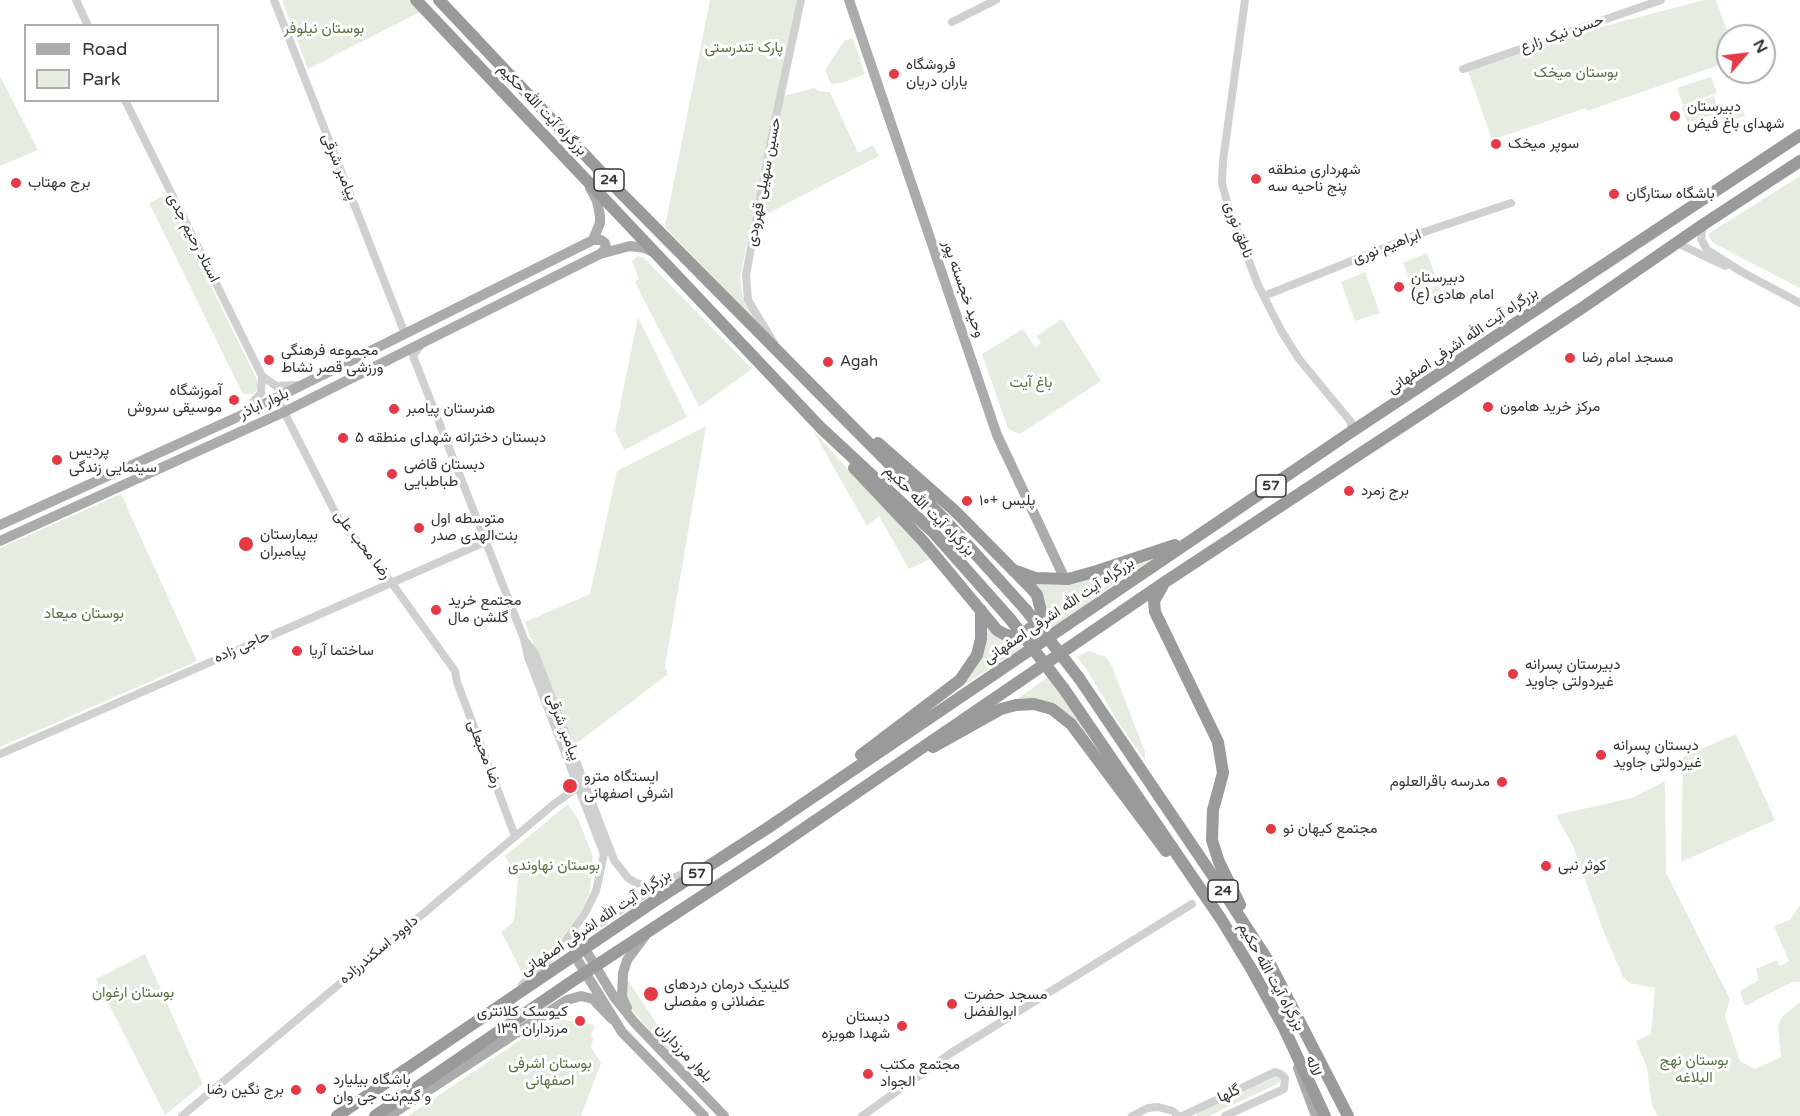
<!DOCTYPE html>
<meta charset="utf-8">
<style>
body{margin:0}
#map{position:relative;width:1800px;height:1116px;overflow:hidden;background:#fff;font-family:"Varela Round",sans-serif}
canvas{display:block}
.legend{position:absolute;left:24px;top:24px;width:195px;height:78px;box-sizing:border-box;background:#fff;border:2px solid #adadad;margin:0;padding:8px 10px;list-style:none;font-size:18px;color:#333}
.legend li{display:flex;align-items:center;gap:12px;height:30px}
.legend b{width:30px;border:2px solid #adadad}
.north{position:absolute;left:1716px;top:24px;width:60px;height:60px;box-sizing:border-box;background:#fff;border:2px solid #adadad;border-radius:50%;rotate:62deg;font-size:16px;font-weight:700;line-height:24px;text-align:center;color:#333}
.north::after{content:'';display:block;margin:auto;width:21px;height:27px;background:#e63946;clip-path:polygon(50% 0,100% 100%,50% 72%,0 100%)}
</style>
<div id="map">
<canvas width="1800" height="1116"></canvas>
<ul class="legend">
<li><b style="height:8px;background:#ababab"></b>Road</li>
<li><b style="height:16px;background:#e6ecdf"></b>Park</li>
</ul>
<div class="north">N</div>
</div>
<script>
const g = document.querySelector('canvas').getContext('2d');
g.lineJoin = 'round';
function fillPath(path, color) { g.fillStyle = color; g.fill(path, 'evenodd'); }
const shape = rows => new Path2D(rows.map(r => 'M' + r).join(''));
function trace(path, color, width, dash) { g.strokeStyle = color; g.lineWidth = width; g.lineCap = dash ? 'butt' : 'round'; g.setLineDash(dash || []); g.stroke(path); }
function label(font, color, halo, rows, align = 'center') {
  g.font = font + ' "Varela Round",Vazirmatn,sans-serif'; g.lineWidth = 6; g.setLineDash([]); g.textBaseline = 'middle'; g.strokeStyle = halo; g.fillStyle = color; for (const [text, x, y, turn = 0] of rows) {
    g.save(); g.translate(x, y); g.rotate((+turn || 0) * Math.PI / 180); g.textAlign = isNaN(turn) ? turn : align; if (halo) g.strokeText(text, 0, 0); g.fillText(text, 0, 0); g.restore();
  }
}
fillPath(shape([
 [282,0,409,0,420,12,308,69],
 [710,0,797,0,740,278,743,296,760,326,665,227],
 [1704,0,1716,0,1729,36,1728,62,1587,111,1586,108,1492,140,1468,71,1593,27,1605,26],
 [853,38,865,74,841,83,831,84,825,70,844,41],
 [0,76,38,150,0,166],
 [1711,77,1717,93,1683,105,1677,88],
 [814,88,818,91,830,92,858,153,873,145,879,156,759,218,784,96],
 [1714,96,1718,109,1740,101,1745,116,1724,124,1719,113,1687,123,1682,106],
 [1800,176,1800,288,1713,243,1708,234],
 [166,195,260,386,253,394,243,394,149,203],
 [1427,253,1438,283,1414,291,1403,263],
 [638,256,644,258,752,369,699,407,635,282,639,279,632,261],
 [1365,272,1380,313,1355,321,1341,282],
 [1439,285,1443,299,1418,307,1414,293],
 [638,317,687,417,624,450,615,431],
 [1062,319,1101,381,1020,434,1008,429,982,354,1023,329,1035,347,1041,343,1036,336],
 [706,426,665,667,668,674,573,746,525,622,590,594,617,471],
 [812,429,860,483,932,558,909,569,879,516,867,526],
 [121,494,197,661,0,747,0,548],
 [1164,552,1115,583,1052,630,1043,619,1046,604,1042,593,1034,584],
 [984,619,1019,639,1023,647,960,688,965,680],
 [1089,651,1106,657,1112,666,1145,752,1145,760,1117,720,1087,670,1077,657],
 [1048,677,1059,692,1168,848,1068,718,1013,702],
 [1736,734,1775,820,1681,862,1683,757],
 [1665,781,1666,873,1730,999,1725,1016,1740,1061,1755,1069,1781,1057,1778,1025,1782,1017,1800,1002,1800,1116,1658,1116,1652,1106,1647,1068,1636,1041,1651,1034,1655,988,1630,983,1623,977,1603,930,1573,846,1556,815,1632,798],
 [568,804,578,819,592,854,593,866,589,894,581,911,557,944,523,974,501,932,514,921,518,879,505,856],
 [1800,905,1800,982,1792,982,1745,1006,1740,991,1759,980,1756,969,1777,960,1780,966,1789,961,1774,926,1790,920],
 [145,954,203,1084,165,1115,96,979],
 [625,976,671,1045,677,1060,631,1009,624,995],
 [553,1018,595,1025,591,1035,593,1039,591,1047,601,1063,581,1116,408,1116],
 [1275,1075,1279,1075,1281,1080,1279,1083,1209,1116,1196,1116,1198,1112]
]), '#e6ecdf');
trace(shape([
 [76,0,88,26],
 [274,0,405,334],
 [1245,0,1223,161,1222,184,1230,212,1258,285,1282,332,1299,359,1351,422,1351,432],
 [952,22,996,0],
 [1463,69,1661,0],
 [125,100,262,376,276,386,298,385],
 [1703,225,1701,239,1707,250,1742,272,1800,303],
 [1677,243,1725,266],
 [1264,296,1424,232,1511,203],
 [774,343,748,300,746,275,772,135,801,0],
 [421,345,413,356,524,639,528,657,604,854,596,891,585,913,558,951],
 [277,398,338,518,391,582,455,671,457,682,515,836],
 [243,413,261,393,262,376],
 [526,642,535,654,614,860,628,878,636,883,649,886,664,882],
 [0,754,485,542],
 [522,985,558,951,664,882,697,868],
 [182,1116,554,804,585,782],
 [862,1116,951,1053,1192,904],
 [1132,1116,1148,1108,1158,1107,1173,1111,1178,1116],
 [1182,1116,1275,1072,1281,1074,1285,1078,1284,1089,1225,1116]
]), '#d0d0d0', 8);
trace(shape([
 [849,0,997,435,1063,575,1068,579],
 [590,188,597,201,600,216,600,223,593,240],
 [0,525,242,415,593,240,601,240,605,243,606,248,600,254],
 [0,541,284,412,600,254,630,246,645,248,655,253],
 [585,949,614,997,634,1022,724,1116],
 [575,956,622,1032,704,1116],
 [627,1008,622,997,623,973,627,960,645,936],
 [1298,1068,1316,1116],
 [389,1116,567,1000,581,996,593,999,612,1019]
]), '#ababab', 10);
trace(shape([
 [416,0,821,428,933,532,1011,620],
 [439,0,619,191,945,520,1026,610],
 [854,468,923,541,997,630,1004,634,1012,636,1024,633,1033,626,1039,619,1041,611,1037,595,1031,588,955,511,878,443],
 [1016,571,1035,578,1068,579,1097,571,1175,545],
 [1163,585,1154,601,1155,612,1218,742,1223,773,1213,810,1212,840,1219,862,1240,905],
 [1079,678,1221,888,1269,962,1348,1116],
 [1064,689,1221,919,1252,970,1283,1026,1325,1116],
 [933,747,1001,709,1016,705,1034,704,1052,709,1071,724,1166,851],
 [861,755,960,680,977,655,981,639,981,610],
 [337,1116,656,900,766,829,1351,432,1800,135],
 [375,1116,574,980,768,853,1165,582,1582,308,1704,224,1800,161]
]), '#9a9a9a', 12);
trace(shape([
 [1026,610,1079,678],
 [1011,620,1064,689]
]), '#9a9a9a', 12);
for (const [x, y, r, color] of [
 [894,74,6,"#e63946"],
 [1675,116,6,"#e63946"],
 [1496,144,6,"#e63946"],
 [1256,179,6,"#e63946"],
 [16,183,6,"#e63946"],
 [1614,194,6,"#e63946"],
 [1399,287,6,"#e63946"],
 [1570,358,6,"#e63946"],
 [269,360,6,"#e63946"],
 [828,362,6,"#e63946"],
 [234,400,6,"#e63946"],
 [1488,407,6,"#e63946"],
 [394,409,6,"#e63946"],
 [343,438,6,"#e63946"],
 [57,460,6,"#e63946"],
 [392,474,6,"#e63946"],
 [1349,491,6,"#e63946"],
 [967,501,6,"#e63946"],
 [419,528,6,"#e63946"],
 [246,544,8,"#e63946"],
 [436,610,6,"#e63946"],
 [297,651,6,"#e63946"],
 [1513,674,6,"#e63946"],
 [1601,755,6,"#e63946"],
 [1502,782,6,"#e63946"],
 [570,786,8,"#e63946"],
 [1271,829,6,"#e63946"],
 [1546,866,6,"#e63946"],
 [651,994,8,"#e63946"],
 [952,1004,6,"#e63946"],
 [580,1021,6,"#e63946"],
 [902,1026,6,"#e63946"],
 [868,1074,6,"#e63946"],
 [321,1089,6,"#e63946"],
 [296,1090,6,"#e63946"]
]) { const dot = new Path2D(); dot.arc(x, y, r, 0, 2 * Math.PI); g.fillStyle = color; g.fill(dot); trace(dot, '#fff', 2); }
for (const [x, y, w] of [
 [609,180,30],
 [1271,486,30],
 [697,874,30],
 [1223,891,30]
]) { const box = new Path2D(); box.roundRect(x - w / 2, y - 11, w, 22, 4.5); g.fillStyle = '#fff'; g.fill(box); trace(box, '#333', 1.5); }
label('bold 14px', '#333', null, [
 ["24",609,180],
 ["57",1271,486],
 ["57",697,874],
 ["24",1223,891]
]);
label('15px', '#56703f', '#fff', [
 ["بوستان نیلوفر",324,29],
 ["پارک تندرستی",744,48],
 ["بوستان میخک",1576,73],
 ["باغ آیت",1031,383],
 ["بوستان میعاد",84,614],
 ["بوستان نهاوندی",554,866],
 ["بوستان ارغوان",133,993],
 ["بوستان نهج",1694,1061],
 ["البلاغه",1694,1078],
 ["بوستان اشرفی",550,1064],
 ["اصفهانی",550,1081]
]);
label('15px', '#333', '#fff', [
 ["حسن نیک زارع",1562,34,-19],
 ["بزرگراه آیت الله حکیم",542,110,46],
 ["پیامبر شرقی",339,167,68],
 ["حسین سهیلی قهرودی",764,182,-79],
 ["ناطق نوری",1238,230,70],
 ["استاد رحیم جدی",193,238,63],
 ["ابراهیم نوری",1387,247,-21],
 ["وحید خجسته پور",963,289,71],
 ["بزرگراه آیت الله اشرفی اصفهانی",1463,341,-34],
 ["بلوار اباذر",264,404,-25],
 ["بزرگراه آیت الله حکیم",929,511,45],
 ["رضا محب علی",362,545,52],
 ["بزرگراه آیت الله اشرفی اصفهانی",1059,611,-34],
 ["حاجی زاده",242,647,-24],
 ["پیامبر شرقی",563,727,69],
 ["رضا محبعلی",484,754,69],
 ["بزرگراه آیت الله اشرفی اصفهانی",596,923,-34],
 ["داوود اسکندرزاده",379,950,-40],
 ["بزرگراه آیت الله حکیم",1271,977,61],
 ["بلوار مرزداران",684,1053,46],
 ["لاله",1313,1066,71],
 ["گلها",1229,1094,-25]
]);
label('15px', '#333', '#fff', [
 ["فروشگاه",906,65],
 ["یاران دریان",906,82],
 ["دبیرستان",1687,107],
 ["شهدای باغ فیض",1687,124],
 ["سوپر میخک",1508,144],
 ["شهرداری منطقه",1268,170],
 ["پنج ناحیه سه",1268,187],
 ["برج مهتاب",28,183],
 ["باشگاه ستارگان",1626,194],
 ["دبیرستان",1411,278],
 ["امام هادی (ع)",1411,295],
 ["مجموعه فرهنگی",281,351],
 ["ورزشی قصر نشاط",281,368],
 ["مسجد امام رضا",1582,358],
 ["Agah",840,362],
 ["آموزشگاه",222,391,"right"],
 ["موسیقی سروش",222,408,"right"],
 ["مرکز خرید هامون",1500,407],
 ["هنرستان پیامبر",406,409],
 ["دبستان دخترانه شهدای منطقه ۵",355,438],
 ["پردیس",69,451],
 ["سینمایی زندگی",69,468],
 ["دبستان قاضی",404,465],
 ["طباطبایی",404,482],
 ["برج زمرد",1361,491],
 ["پلیس +۱۰",979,501],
 ["متوسطه اول",431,519],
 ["بنت‌الهدی صدر",431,536],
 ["بیمارستان",260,535],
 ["پیامبران",260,552],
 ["مجتمع خرید",448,601],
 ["گلشن مال",448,618],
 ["ساختما آریا",309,651],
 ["دبیرستان پسرانه",1525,665],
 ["غیردولتی جاوید",1525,682],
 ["دبستان پسرانه",1613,746],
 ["غیردولتی جاوید",1613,763],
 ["ایستگاه مترو",584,777],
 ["اشرفی اصفهانی",584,794],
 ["مدرسه باقرالعلوم",1490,782,"right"],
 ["مجتمع کیهان نو",1283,829],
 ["کوثر نبی",1558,866],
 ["کلینیک درمان دردهای",664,985],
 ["عضلانی و مفصلی",664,1002],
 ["مسجد حضرت",964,995],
 ["ابوالفضل",964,1012],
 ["کیوسک کلانتری",568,1012,"right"],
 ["۱۳۹ مرزداران",568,1029,"right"],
 ["دبستان",890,1017,"right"],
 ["شهدا هویزه",890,1034,"right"],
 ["مجتمع مکتب",880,1065],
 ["الجواد",880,1082],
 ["باشگاه بیلیارد",333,1080],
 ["و گیم‌نت جی وان",333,1097],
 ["برج نگین رضا",284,1090,"right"]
], 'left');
</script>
